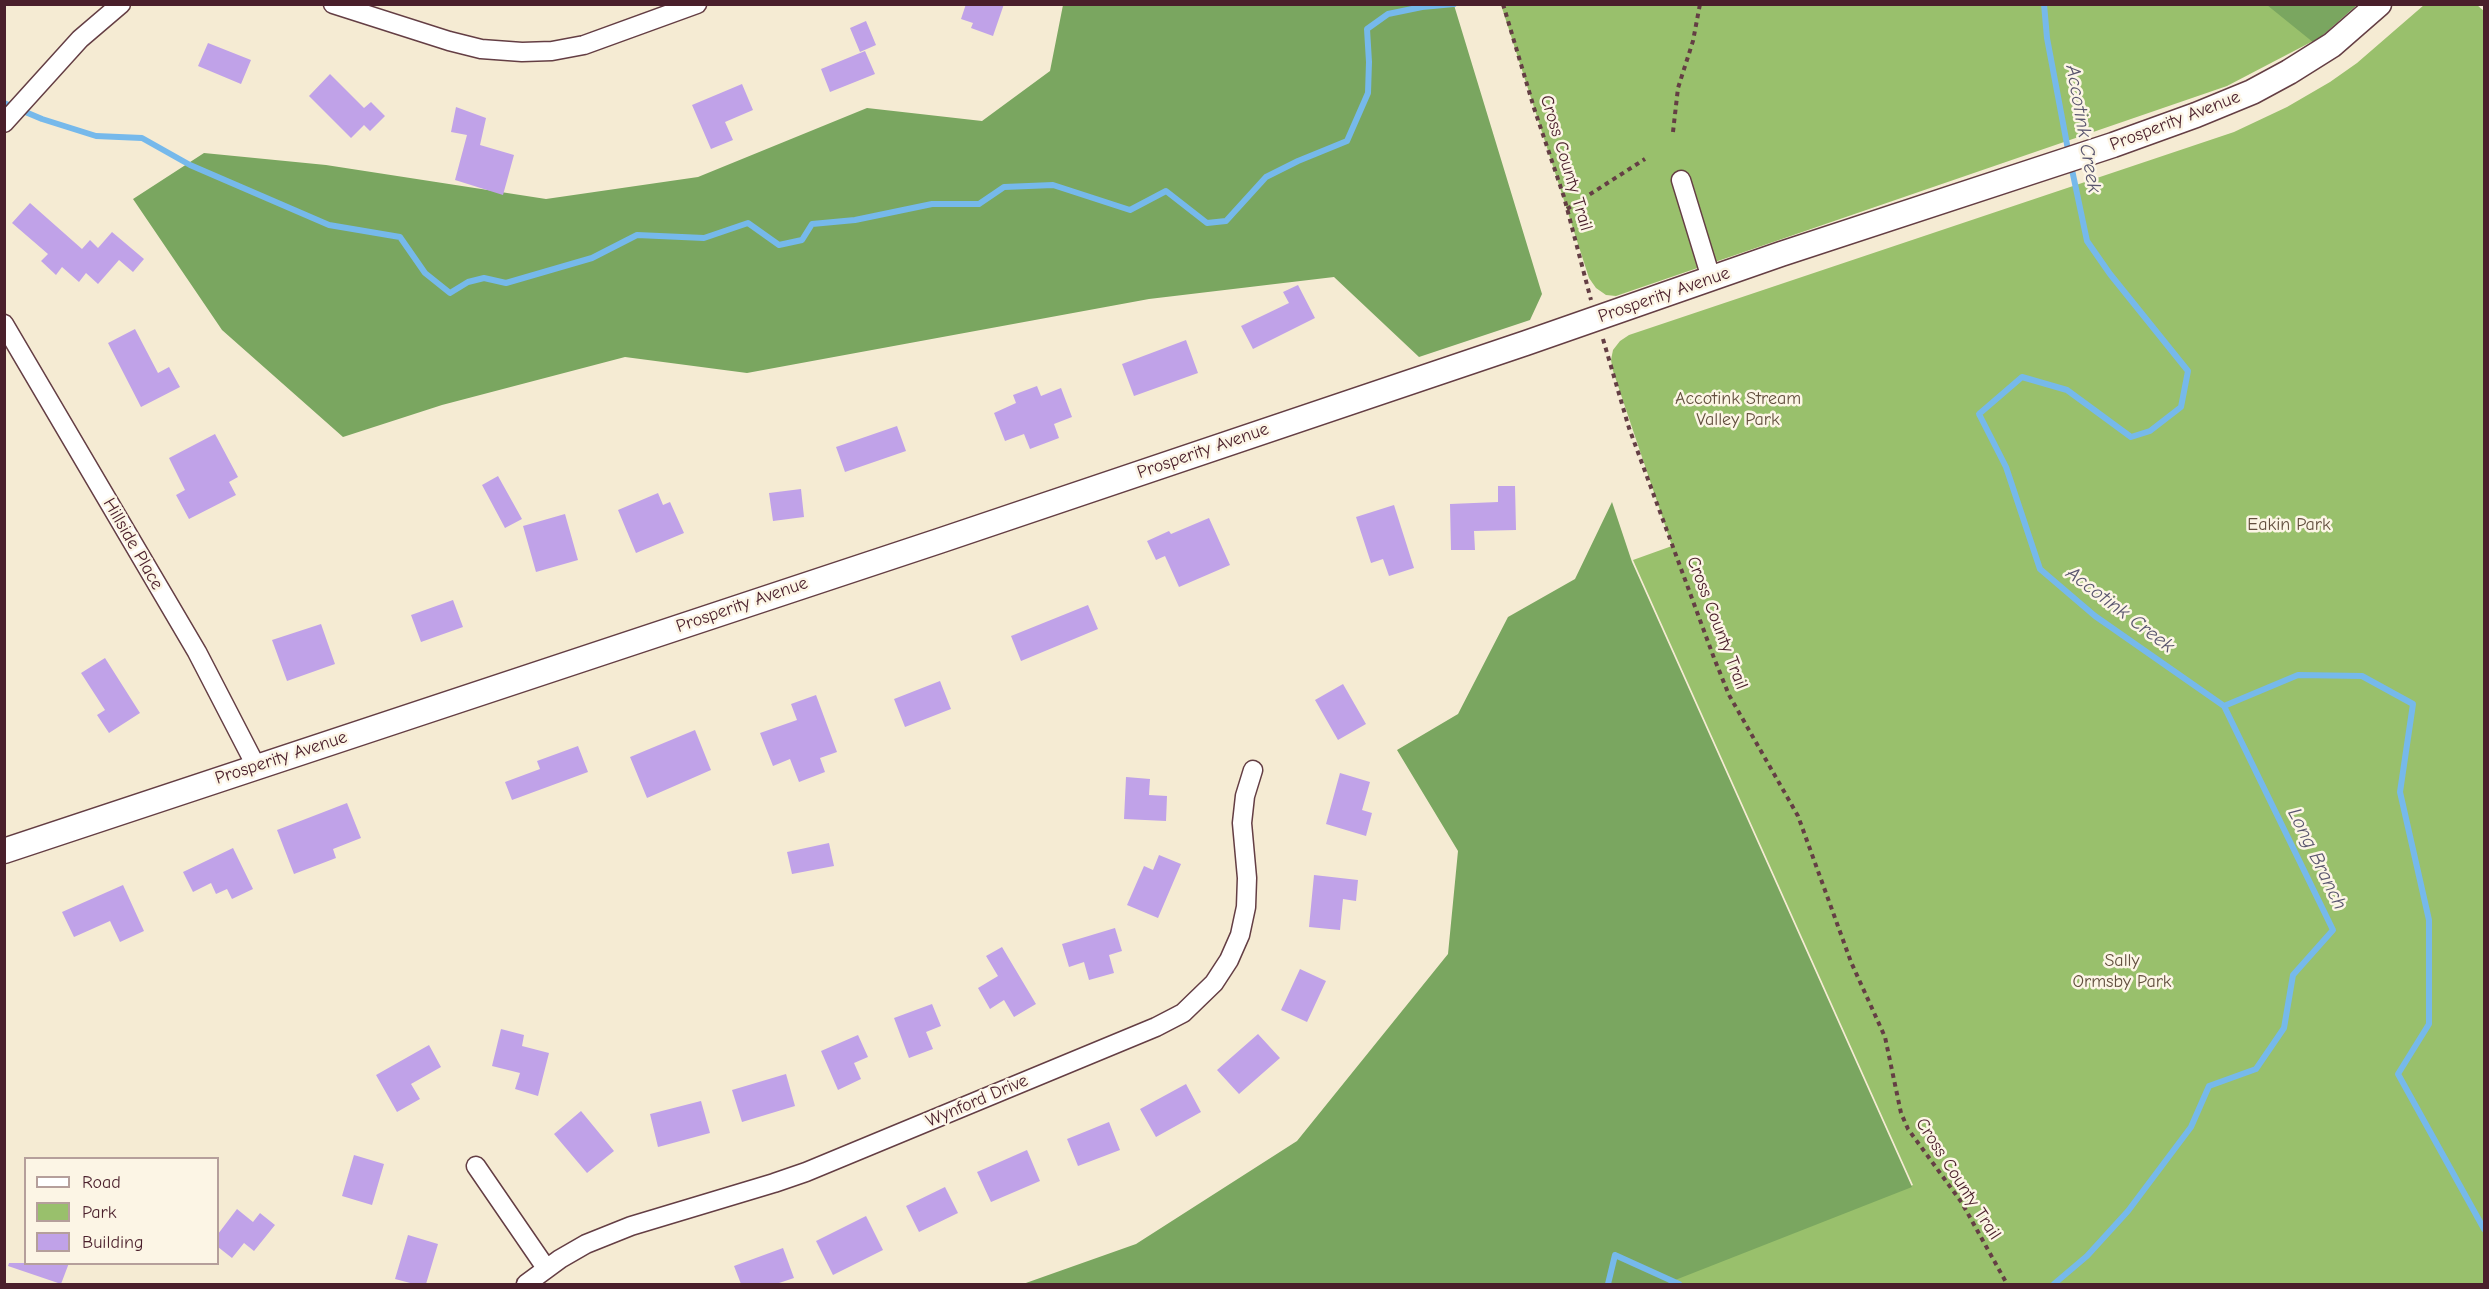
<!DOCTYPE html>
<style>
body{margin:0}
#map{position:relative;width:2489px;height:1289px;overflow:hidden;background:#f5ebd3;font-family:"Comic Neue",sans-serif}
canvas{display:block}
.frame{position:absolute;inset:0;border:6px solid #4a1f2b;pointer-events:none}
.legend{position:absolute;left:24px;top:1157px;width:195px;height:108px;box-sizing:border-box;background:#fcf5e5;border:2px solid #b59f9b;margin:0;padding:8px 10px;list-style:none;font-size:18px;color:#4a1f2b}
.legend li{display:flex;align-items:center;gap:12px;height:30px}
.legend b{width:30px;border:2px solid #b59f9b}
</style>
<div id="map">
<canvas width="2489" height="1289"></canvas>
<div class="frame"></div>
<ul class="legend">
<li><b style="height:8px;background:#fff"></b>Road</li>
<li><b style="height:16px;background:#99c06c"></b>Park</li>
<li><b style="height:16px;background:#c0a2e8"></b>Building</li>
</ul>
</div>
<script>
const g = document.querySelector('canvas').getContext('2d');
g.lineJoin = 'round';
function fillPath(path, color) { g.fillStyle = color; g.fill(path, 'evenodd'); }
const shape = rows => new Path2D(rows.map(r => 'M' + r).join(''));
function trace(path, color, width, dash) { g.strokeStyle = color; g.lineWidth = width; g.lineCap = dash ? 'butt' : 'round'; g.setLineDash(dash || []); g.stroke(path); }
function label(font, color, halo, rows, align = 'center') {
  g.font = font + ' "Comic Neue",sans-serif'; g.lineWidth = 5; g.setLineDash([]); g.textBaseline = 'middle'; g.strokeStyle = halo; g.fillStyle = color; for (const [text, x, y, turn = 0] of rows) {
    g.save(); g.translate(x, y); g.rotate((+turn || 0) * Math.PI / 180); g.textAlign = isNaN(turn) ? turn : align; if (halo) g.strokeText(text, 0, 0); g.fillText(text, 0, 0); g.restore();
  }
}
fillPath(shape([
 [2271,4,2315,40,2227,86,1616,296,1606,295,1596,288,1589,278,1501,5],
 [2424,5,2477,5,2484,11,2484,1284,1661,1284,1913,1185,1633,560,1672,546,1613,371,1611,360,1613,350,1620,341,1629,335,2234,132,2287,107,2330,82,2357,63]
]), '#99c06c');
fillPath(shape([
 [1063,5,1454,5,1542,294,1530,320,1419,357,1334,277,1149,299,747,373,625,357,442,405,343,437,222,330,133,199,204,153,326,165,546,199,698,177,867,108,982,121,1050,71],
 [2267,5,2357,5,2314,43],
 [1612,502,1632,562,1912,1187,1665,1284,1023,1284,1136,1244,1297,1141,1448,954,1458,851,1397,750,1458,714,1508,617,1575,579]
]), '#7aa660');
trace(shape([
 [2044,4,2047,38,2069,155],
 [4,103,42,119,96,136,142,138,190,165,329,225,400,237,425,273,450,293,468,282,484,278,506,283,592,258,637,235,704,238,748,223,779,245,802,240,812,224,855,220,932,204,979,204,1004,187,1053,185,1130,210,1166,191,1207,223,1226,221,1266,177,1298,161,1347,141,1368,93,1369,62,1367,29,1388,14,1422,7,1454,4],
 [2071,165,2087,241,2110,274,2188,371,2181,407,2150,431,2131,437,2067,390,2022,377,1979,414,2006,467,2040,569,2095,616,2224,706,2298,675,2362,676,2413,704,2400,792,2429,920,2429,1024,2398,1074,2484,1229],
 [1608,1284,1615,1255,1679,1284],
 [2054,1284,2087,1256,2128,1211,2191,1127,2209,1086,2256,1069,2284,1028,2293,975,2333,930,2224,706]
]), '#76b9eb', 6);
fillPath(shape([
 [966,4,1004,4,993,36,971,28,973,23,961,19],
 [866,21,876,45,860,52,850,28],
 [208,43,251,60,241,84,198,66],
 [865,51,875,74,830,92,821,69],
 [330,74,364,108,371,102,385,116,370,131,364,125,351,138,309,96],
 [742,84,753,110,725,122,733,140,711,149,692,105],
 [456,107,486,118,480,145,514,155,503,195,455,180,467,135,451,132],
 [30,203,82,249,90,240,98,248,112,232,144,259,133,272,119,260,98,284,86,273,79,282,62,267,56,275,41,261,48,254,12,223],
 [1298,285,1315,318,1253,349,1241,326,1289,303,1283,292],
 [135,329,158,373,169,367,180,387,141,407,108,343],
 [1186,340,1198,373,1134,396,1122,364],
 [1037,386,1041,396,1061,388,1072,417,1054,424,1059,438,1030,449,1024,434,1005,441,994,413,1016,403,1013,395],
 [897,426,906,451,845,472,836,447],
 [215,434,238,477,229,482,236,495,189,519,176,495,185,490,169,458],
 [498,476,522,519,505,528,482,485],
 [1498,486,1515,486,1516,530,1474,531,1475,550,1451,550,1450,504,1498,502],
 [801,489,804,517,773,521,769,493],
 [658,493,663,505,670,502,684,533,636,553,618,510],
 [1394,505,1414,568,1389,576,1383,559,1371,563,1356,517],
 [565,514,578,560,536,572,523,526],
 [1209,518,1230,565,1179,587,1165,556,1156,560,1147,541,1169,531,1171,534],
 [453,600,463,627,421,642,411,615],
 [1088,605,1098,629,1021,661,1011,636],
 [321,624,335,664,287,681,272,640],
 [105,658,140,713,109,733,97,715,105,710,81,673],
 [940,681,951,709,905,727,894,699],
 [1343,684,1366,724,1338,740,1315,700],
 [816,695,837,752,820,758,825,772,799,782,790,759,773,766,760,733,797,720,791,704],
 [695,730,711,770,647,798,630,757],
 [578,746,588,772,512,800,505,782,540,769,537,761],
 [1340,773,1370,782,1362,810,1372,813,1366,836,1326,824],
 [1126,777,1150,779,1149,795,1167,796,1166,821,1124,819],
 [347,803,361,838,333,849,336,858,294,874,277,830],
 [829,843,834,866,792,874,787,852],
 [233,848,253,889,232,899,227,889,216,894,211,883,193,892,183,872],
 [1159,855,1181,864,1158,918,1127,905,1144,866,1153,870],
 [1314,875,1358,880,1356,901,1343,899,1340,930,1309,927],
 [123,885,144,931,120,942,110,921,74,937,62,912],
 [1115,928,1122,951,1109,955,1114,973,1089,980,1084,962,1069,967,1062,944],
 [1002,947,1036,1004,1014,1017,1004,1000,990,1009,978,988,998,976,986,956],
 [1300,969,1326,981,1307,1022,1281,1010],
 [932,1004,941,1026,926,1032,933,1049,909,1058,894,1018],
 [501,1029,524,1035,522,1046,549,1053,538,1096,515,1089,520,1073,492,1066],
 [1258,1034,1280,1058,1239,1094,1217,1070],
 [858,1035,868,1057,854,1063,861,1079,838,1090,821,1051],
 [429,1045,441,1067,411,1084,420,1099,397,1112,376,1075],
 [786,1074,795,1106,742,1122,732,1090],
 [1186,1084,1201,1112,1156,1137,1140,1109],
 [701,1101,710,1133,658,1147,650,1114],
 [581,1111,614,1151,587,1173,554,1134],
 [1109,1122,1120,1150,1078,1166,1067,1139],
 [1027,1150,1040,1181,991,1202,977,1172],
 [354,1155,384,1164,372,1205,342,1196],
 [945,1187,958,1213,919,1232,906,1206],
 [237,1209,253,1222,260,1213,275,1225,254,1251,244,1243,232,1258,218,1247,218,1234],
 [866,1216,883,1250,833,1275,816,1241],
 [408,1235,438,1244,426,1284,414,1284,395,1279],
 [783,1248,794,1278,776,1284,741,1284,734,1266],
 [9,1263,69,1263,61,1284,8,1266]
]), '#c0a2e8');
const minor = shape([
 [333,4,449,41,481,49,522,52,552,51,584,45,697,4],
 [4,123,80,39,121,4],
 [1681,180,1711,278],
 [4,324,197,652,256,766],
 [476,1166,546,1268],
 [526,1284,560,1259,586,1244,631,1226,774,1183,806,1172,1156,1027,1183,1013,1214,983,1229,960,1240,935,1246,907,1247,878,1242,823,1245,796,1253,770]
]);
const major = shape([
 [4,851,939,541,1526,343,1781,254,2113,145,2196,115,2252,92,2289,72,2332,45,2379,4]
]);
trace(minor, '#643e44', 21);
trace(major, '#643e44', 27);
trace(shape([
 [1503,4,1534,108,1564,197,1591,300],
 [1673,132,1678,88,1693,41,1700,4],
 [1567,209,1645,159],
 [1603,339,1629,428,1714,658,1729,695,1798,816,1851,962,1885,1037,1901,1113,1908,1129,1962,1203,2007,1284]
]), '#643e44', 4, [4.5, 4.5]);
trace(minor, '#fff', 18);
trace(major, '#fff', 24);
label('18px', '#4a1f2b', '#fcf5e5', [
 ["Prosperity Avenue",2175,121,-21],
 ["Cross County Trail",1566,163,73],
 ["Prosperity Avenue",1664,295,-19],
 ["Prosperity Avenue",1203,451,-19],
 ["Hillside Place",133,544,60],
 ["Prosperity Avenue",742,605,-19],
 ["Cross County Trail",1717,623,69],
 ["Prosperity Avenue",281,758,-18],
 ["Wynford Drive",977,1101,-23],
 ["Cross County Trail",1958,1179,57]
]);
label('18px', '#624f3e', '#fcf5e5', [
 ["Accotink Stream",1738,399],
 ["Valley Park",1738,420],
 ["Eakin Park",2289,525],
 ["Sally",2122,961],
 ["Ormsby Park",2122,982]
]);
label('italic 20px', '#59556e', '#fcf5e5', [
 ["Accotink Creek",2083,129,80],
 ["Accotink Creek",2120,610,37],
 ["Long Branch",2317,859,64]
]);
</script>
